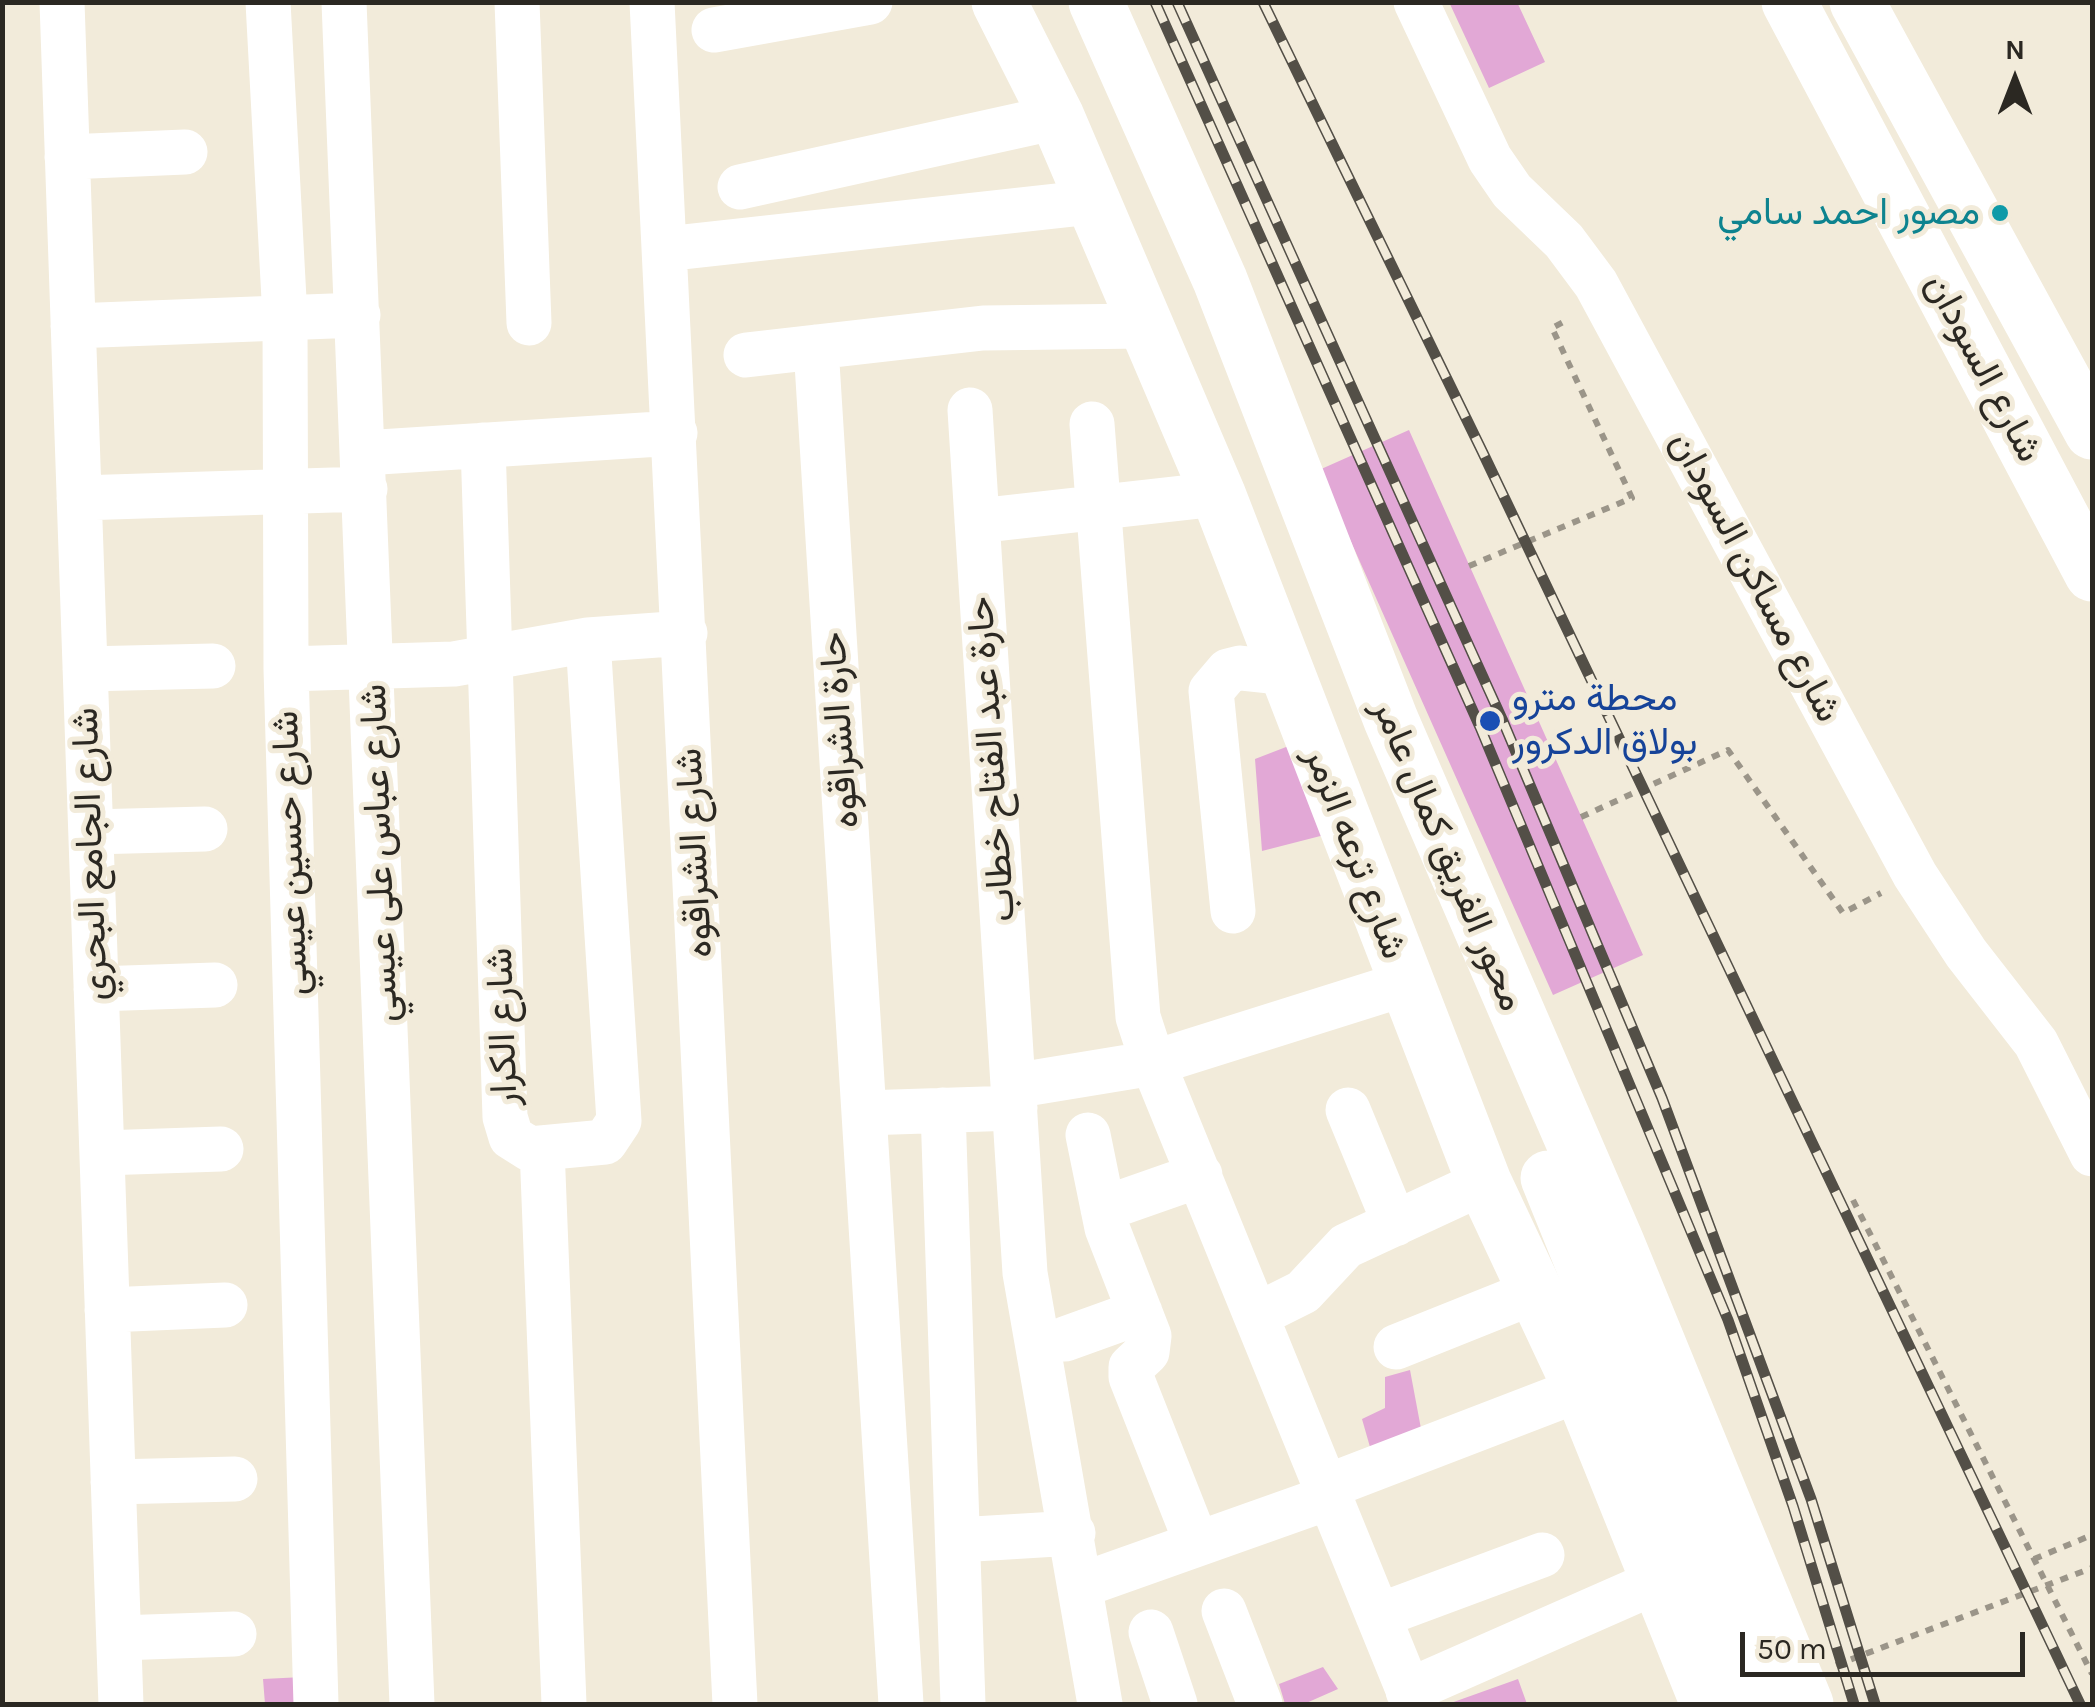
<!DOCTYPE html>
<meta charset="utf-8">
<style>
body{margin:0}
#map{position:relative;width:2095px;height:1707px;overflow:hidden;background:#f2ebda;font-family:Karla,sans-serif}
canvas{display:block}
.frame{position:absolute;inset:0;border:5px solid #2b2822;pointer-events:none}
.north{position:absolute;left:1965px;top:30px;width:100px;height:100px;-webkit-text-stroke:8px #f2ebda;paint-order:stroke;rotate:0deg;font-size:28px;font-weight:700;line-height:40px;text-align:center;color:#2b2822}
.north::after{content:'';display:block;margin:auto;width:35px;height:45px;background:#2b2822;clip-path:polygon(50% 0,100% 100%,50% 72%,0 100%)}
.scale{position:absolute;left:1740px;top:1632px;width:285px;height:45px;box-sizing:border-box;border:5px solid #2b2822;border-top:0;padding-left:12px;font-size:30px;line-height:35px;white-space:nowrap;color:#2b2822;-webkit-text-stroke:8px #f2ebda;paint-order:stroke}
</style>
<div id="map">
<canvas width="2095" height="1707"></canvas>
<div class="frame"></div>
<div class="north">N</div>
<div class="scale">50 m</div>
</div>
<script>
const g = document.querySelector('canvas').getContext('2d');
g.lineJoin = 'round';
function fillPath(path, color) { g.fillStyle = color; g.fill(path, 'evenodd'); }
const shape = rows => new Path2D(rows.map(r => 'M' + r).join(''));
function trace(path, color, width, dash) { g.strokeStyle = color; g.lineWidth = width; g.lineCap = dash ? 'butt' : 'round'; g.setLineDash(dash || []); g.stroke(path); }
function label(font, color, halo, rows, align = 'center') {
  g.font = font + ' Karla,Vazirmatn,sans-serif'; g.lineWidth = 10; g.setLineDash([]); g.textBaseline = 'middle'; g.strokeStyle = halo; g.fillStyle = color; for (const [text, x, y, turn = 0] of rows) {
    g.save(); g.translate(x, y); g.rotate((+turn || 0) * Math.PI / 180); g.textAlign = isNaN(turn) ? turn : align; if (halo) g.strokeText(text, 0, 0); g.fillText(text, 0, 0); g.restore();
  }
}
fillPath(shape([
 [1449,2,1517,2,1545,62,1489,88],
 [1409,430,1643,955,1553,995,1319,470],
 [1299,742,1336,832,1262,851,1255,759],
 [1410,1370,1425,1450,1376,1468,1362,1419,1385,1408,1385,1377],
 [1323,1667,1338,1689,1304,1704,1285,1704,1279,1684],
 [303,1677,307,1704,265,1704,263,1679],
 [1518,1679,1527,1704,1448,1704]
]), '#e2a8d6');
trace(shape([
 [1469,566,1632,498,1552,328,1569,319],
 [1581,817,1728,750,1843,913,1881,893],
 [1853,1200,2092,1674],
 [2034,1559,2092,1535],
 [1836,1665,2092,1568]
]), '#9b9589', 6, [8, 8]);
trace(shape([
 [62,2,121,1704],
 [268,2,285,318,286,669,316,1704],
 [344,2,412,1704],
 [517,2,529,323],
 [652,2,735,1704],
 [1416,2,1490,159,1512,191,1564,241,1596,284,1915,875,1966,953,2036,1043,2092,1154],
 [714,30,870,2],
 [67,157,185,152],
 [740,187,1057,117],
 [665,249,1092,202],
 [73,326,358,315],
 [816,347,901,1704],
 [746,355,983,328,1144,326],
 [970,410,1025,1273,1100,1704],
 [1092,424,1138,1017,1153,1063,1414,1704],
 [483,445,505,1117,511,1137,530,1149,605,1142,619,1121,588,640],
 [364,453,675,433],
 [79,498,365,489],
 [977,521,1218,494],
 [85,669,213,666],
 [286,669,454,664,588,640,685,633],
 [91,832,205,829],
 [1233,911,1211,691,1228,671,1240,668,1287,673],
 [96,989,215,985],
 [1013,1086,1153,1063,1404,984],
 [943,1110,963,1704],
 [1348,1110,1395,1224],
 [864,1113,1015,1108],
 [1088,1135,1107,1228,1149,1336,1147,1352,1131,1367,1131,1377,1197,1544],
 [542,1148,564,1704],
 [102,1153,221,1149],
 [1103,1209,1200,1175],
 [107,1310,225,1305],
 [1257,1315,1303,1292,1346,1246,1484,1182],
 [1065,1339,1140,1312],
 [1396,1347,1536,1291],
 [113,1482,235,1479],
 [1326,1487,1581,1389],
 [958,1540,1073,1533],
 [1082,1585,1330,1497],
 [1224,1611,1260,1704],
 [1378,1616,1542,1555],
 [1151,1632,1175,1704],
 [119,1638,234,1634],
 [1408,1691,1658,1581]
]), '#fff', 45);
trace(shape([
 [999,2,1057,117,1218,494,1484,1182,1581,1389,1708,1704]
]), '#fff', 55);
trace(shape([
 [1789,2,2092,574],
 [1857,2,2092,432]
]), '#fff', 55);
trace(shape([
 [1096,2,1220,280,1391,720,1617,1243,1806,1704],
 [1548,1178,1761,1704]
]), '#fff', 55);
const rail = shape([
 [1155,2,1480,727,1728,1320,1793,1506,1854,1704],
 [1177,2,1502,719,1662,1098,1811,1499,1875,1704],
 [1263,2,1482,451,2080,1704]
]);
trace(rail, '#534f47', 11);
trace(rail, '#f2ebda', 8, [22]);
for (const [x, y, r, color] of [
 [2000,213,10,"#0f9aa8"],
 [1490,721,12,"#1a4fb4"]
]) { const dot = new Path2D(); dot.arc(x, y, r, 0, 2 * Math.PI); g.fillStyle = color; g.fill(dot); trace(dot, '#f2ebda', 4); }
label('38px', '#0d838f', '#f2ebda', [
 ["مصور احمد سامي",1980,213]
], 'right');
label('38px', '#2b2822', '#f2ebda', [
 ["شارع السودان",1983,368,62],
 ["شارع مساكن السودان",1755,577,62],
 ["حارة الشراقوه",840,730,-94],
 ["حارة عبد الفتاح خطاب",992,759,-94],
 ["شارع حسين عيسي",291,853,-92],
 ["شارع عباس على عيسي",380,853,-92],
 ["شارع الشراقوه",695,853,-93],
 ["شارع ترعه الزمر",1355,853,69],
 ["شارع الجامع البحري",91,854,-92],
 ["محور الفريق كمال عامر",1448,855,67],
 ["شارع الكرار",503,1027,-92]
]);
label('38px', '#164399', '#f2ebda', [
 ["محطة مترو",1512,699],
 ["بولاق الدكرور",1512,743]
], 'left');
</script>
